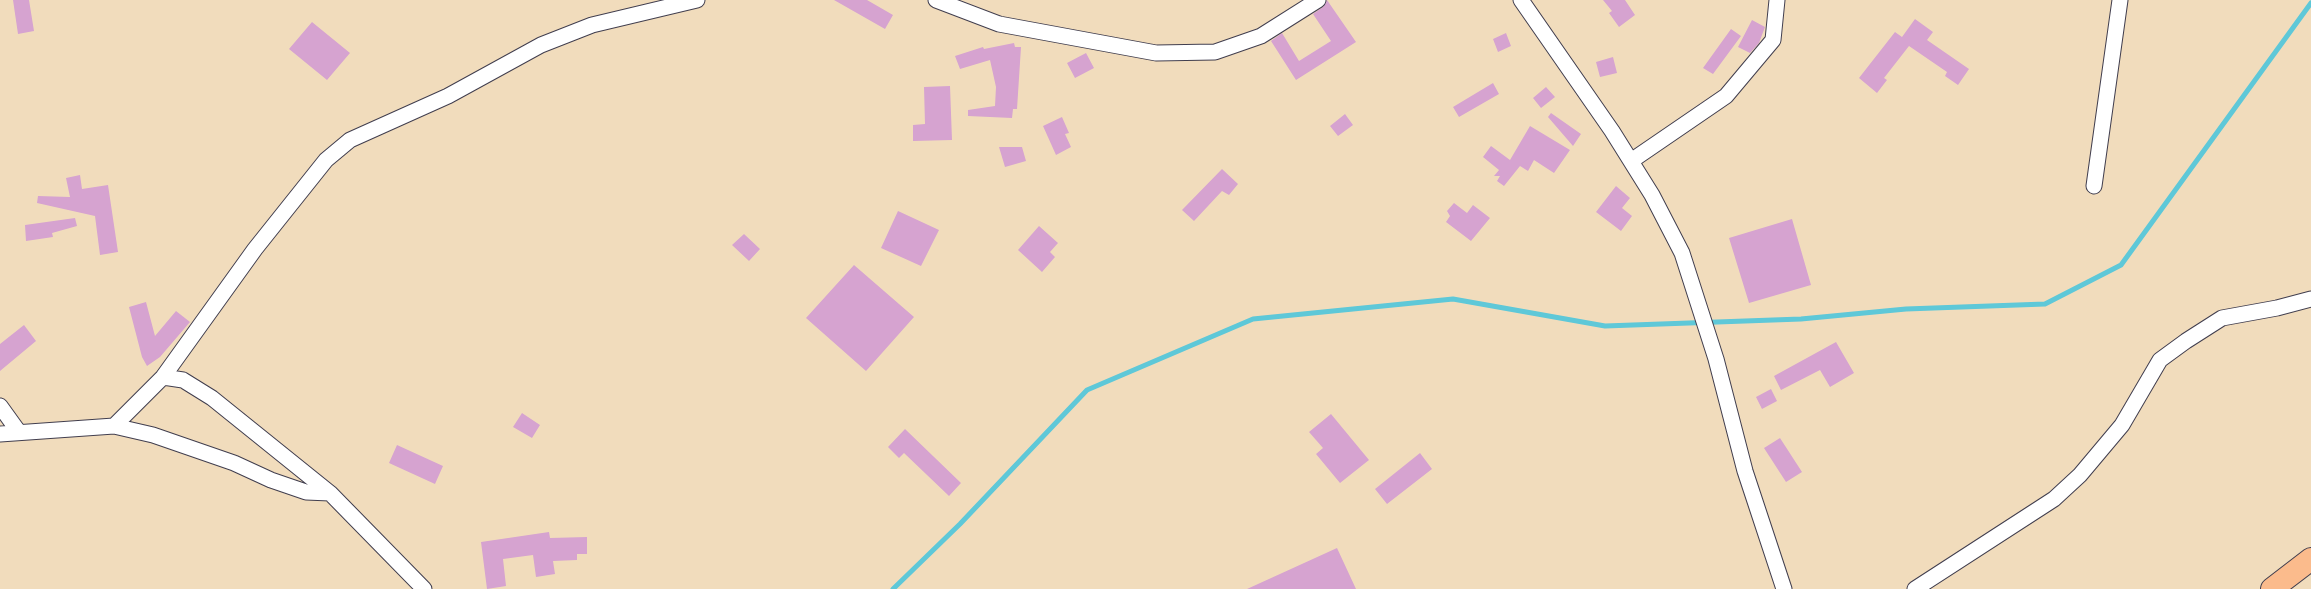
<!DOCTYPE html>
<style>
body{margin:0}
canvas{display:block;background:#f1dcbc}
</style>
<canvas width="2311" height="589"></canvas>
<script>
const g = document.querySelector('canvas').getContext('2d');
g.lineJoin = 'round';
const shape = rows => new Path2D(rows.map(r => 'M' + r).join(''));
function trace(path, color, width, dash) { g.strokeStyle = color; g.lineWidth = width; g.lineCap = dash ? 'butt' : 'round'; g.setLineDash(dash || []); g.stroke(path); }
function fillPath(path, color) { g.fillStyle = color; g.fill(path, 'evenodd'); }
trace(shape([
 [893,589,960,524,1087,390,1253,319,1453,299,1605,326,1801,319,1906,309,2045,304,2121,265,2311,3]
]), '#5ec8d8', 5);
fillPath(shape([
 [13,0,29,0,34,31,18,34],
 [834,0,867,0,893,15,885,29],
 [1327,0,1356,42,1296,80,1271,41,1282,33,1299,61,1331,41,1313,14,1323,7],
 [1603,0,1625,0,1635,15,1619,27,1609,13,1612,11],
 [1915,19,1933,32,1927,40,1969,69,1958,85,1945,76,1947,72,1909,46,1884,78,1887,80,1877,93,1859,78,1895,32,1902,37],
 [1752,20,1765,27,1759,43,1750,53,1738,47],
 [312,22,350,53,327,80,289,49],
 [1731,29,1741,36,1713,74,1703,68],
 [1506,33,1511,46,1498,52,1493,39],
 [1014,43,1015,47,1021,47,1017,109,1013,109,1012,118,968,116,968,110,995,106,996,87,990,60,960,69,955,56,983,47,984,49],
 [1086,53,1094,68,1075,78,1067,63],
 [1613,57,1617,73,1600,77,1596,62],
 [1493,83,1499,94,1459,117,1453,107],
 [950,86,952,140,913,141,913,125,925,124,924,87],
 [1546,87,1555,97,1541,108,1533,98],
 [1551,113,1581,134,1573,146,1548,117],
 [1345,114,1353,125,1338,136,1330,126],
 [1062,117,1069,133,1065,134,1071,147,1056,155,1043,126],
 [1530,126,1570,150,1554,173,1534,160,1528,171,1520,166,1504,186,1497,181,1500,176,1494,176,1499,170,1483,157,1491,146,1510,160],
 [999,147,1022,147,1026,161,1005,167],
 [1222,169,1238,184,1229,195,1222,191,1194,221,1182,210],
 [80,175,82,189,108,185,118,252,100,255,95,216,37,203,38,196,70,197,66,178],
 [1616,186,1630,198,1622,208,1632,216,1621,231,1596,212],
 [1454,203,1467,213,1473,205,1490,218,1471,241,1446,222,1450,216,1447,211],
 [898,211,939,230,921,266,881,248],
 [75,218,77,226,52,233,53,237,26,241,25,225],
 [1792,219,1811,285,1749,303,1729,238],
 [1039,226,1058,243,1050,252,1055,257,1042,272,1018,250],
 [744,234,760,249,749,261,732,245],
 [854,265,914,317,866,371,806,318],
 [146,302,155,336,176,311,190,322,160,357,147,366,142,357,129,307],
 [24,325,36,341,0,371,0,344],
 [1836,342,1854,373,1830,387,1820,370,1781,390,1774,376],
 [1771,389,1777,401,1762,409,1756,397],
 [522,413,540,425,532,438,513,427],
 [1331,414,1369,460,1340,483,1316,454,1323,448,1309,432],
 [905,429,961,483,949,496,904,453,899,458,888,447],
 [1780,438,1802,472,1786,482,1764,448],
 [397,445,443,466,435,484,389,463],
 [1420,453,1432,469,1387,504,1375,489],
 [549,532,550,538,587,537,587,554,577,554,577,560,553,561,555,574,536,577,533,555,503,559,506,586,487,589,481,542],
 [1337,548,1356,589,1247,589]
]), '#d6a3d0');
const street = shape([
 [936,0,999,24,1156,53,1215,52,1261,36,1318,0],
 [1521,0,1612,131,1652,195,1682,253,1716,359,1745,471,1784,589],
 [1631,161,1726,96,1773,40,1777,0],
 [2094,186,2120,0],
 [163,377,183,380,212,398,330,493,424,589],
 [0,406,18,431],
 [114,426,153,435,234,463,271,480,306,492,330,493],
 [0,434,114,426,163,377,255,249,326,160,350,140,448,96,541,45,592,25,697,0],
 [1915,589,2054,499,2080,475,2122,425,2160,360,2186,341,2222,318,2277,308,2311,299]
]);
const highway = shape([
 [2272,589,2311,559]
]);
trace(street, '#413e4e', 17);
trace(highway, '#413e4e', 24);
trace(street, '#fff', 15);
trace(highway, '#fbbb8c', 22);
</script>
